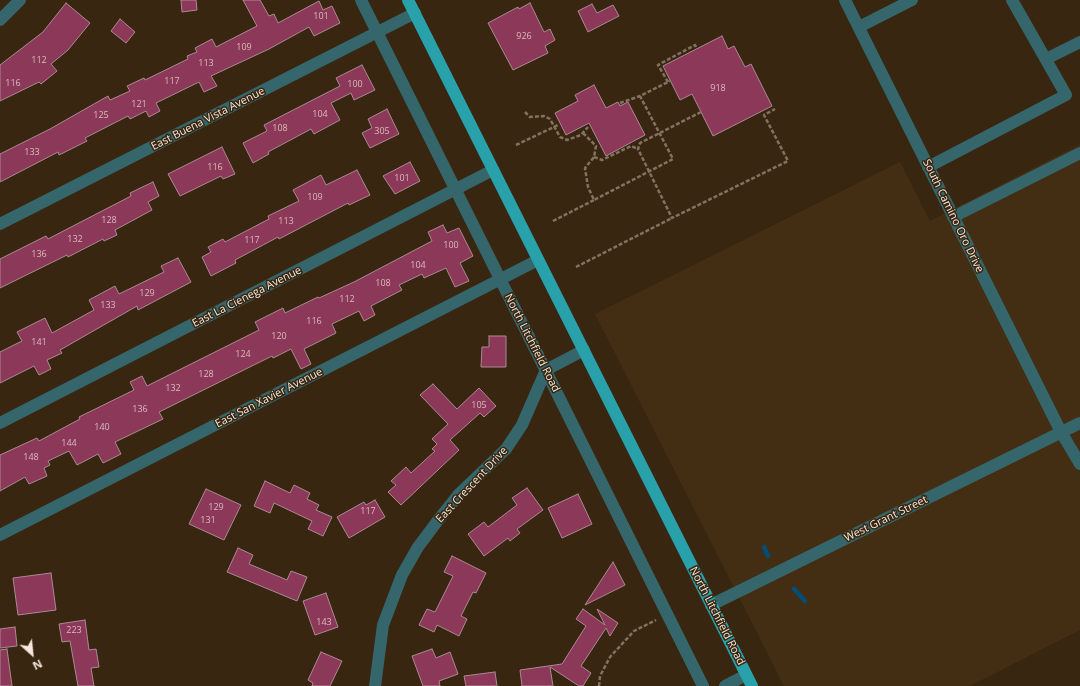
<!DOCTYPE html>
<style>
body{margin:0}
#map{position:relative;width:1080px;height:686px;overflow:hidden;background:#382611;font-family:"Open Sans",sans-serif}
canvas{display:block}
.north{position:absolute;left:12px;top:634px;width:40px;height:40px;-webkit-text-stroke:3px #382611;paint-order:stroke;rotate:153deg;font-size:11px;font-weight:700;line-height:16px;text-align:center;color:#f4e8dc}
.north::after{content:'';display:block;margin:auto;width:14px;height:18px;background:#f4e8dc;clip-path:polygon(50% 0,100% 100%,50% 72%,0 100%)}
</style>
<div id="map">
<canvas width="1080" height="686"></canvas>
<div class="north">N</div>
</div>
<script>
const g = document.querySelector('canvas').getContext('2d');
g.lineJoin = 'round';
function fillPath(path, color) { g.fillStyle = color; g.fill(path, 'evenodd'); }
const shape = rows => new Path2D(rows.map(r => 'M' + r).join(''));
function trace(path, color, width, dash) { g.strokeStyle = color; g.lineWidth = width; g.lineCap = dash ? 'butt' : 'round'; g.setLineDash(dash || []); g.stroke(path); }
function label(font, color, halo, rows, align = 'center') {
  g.font = font + ' "Open Sans",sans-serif'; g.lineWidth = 3; g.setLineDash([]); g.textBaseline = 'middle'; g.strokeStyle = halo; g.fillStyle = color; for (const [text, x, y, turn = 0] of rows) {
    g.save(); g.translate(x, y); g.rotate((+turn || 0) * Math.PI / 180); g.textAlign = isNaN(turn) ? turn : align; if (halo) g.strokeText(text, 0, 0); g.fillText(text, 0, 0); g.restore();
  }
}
fillPath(shape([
 [1080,144,1080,630,970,686,784,686,595,314,900,162,930,221]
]), '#442e13');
trace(shape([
 [764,547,768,556],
 [794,589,805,601]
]), '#004d77', 4.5);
const building = shape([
 [181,0,196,0,197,10,182,12,181,0],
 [243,0,260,0,269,16,274,14,278,23,319,1,323,10,332,6,340,23,314,36,309,27,269,49,211,76,217,86,204,92,199,82,156,103,160,111,149,117,146,111,130,119,128,116,85,138,87,141,59,155,58,152,0,182,0,154,50,129,108,96,110,100,130,91,127,86,144,78,145,80,188,59,187,56,197,52,195,48,212,39,216,47,257,26,243,0],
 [66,3,90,23,68,50,51,64,57,71,41,84,39,82,0,101,0,65,43,32,66,3],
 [530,3,544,32,550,29,555,40,545,46,548,53,513,70,488,23,518,7,519,9,530,3],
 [592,4,597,13,613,5,619,16,588,32,578,11,592,4],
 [120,19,135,32,126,43,111,31,120,19],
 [722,36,728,49,734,46,745,67,751,64,772,106,713,136,692,94,680,100,663,66,722,36],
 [362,65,375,90,354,100,351,93,331,103,340,120,314,134,311,129,268,152,269,154,253,163,243,143,267,131,264,125,340,86,336,78,362,65],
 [594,85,606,108,618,102,620,106,628,102,645,135,606,156,589,123,566,135,555,113,578,101,575,95,594,85],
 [387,109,399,134,370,148,362,133,372,128,368,119,387,109],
 [222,147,235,174,223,179,221,176,180,196,168,174,222,147],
 [410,162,420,181,395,194,383,176,410,162],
 [357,170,370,195,349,205,348,203,279,239,278,237,235,260,236,263,211,276,202,257,211,252,208,247,223,239,225,242,269,219,268,216,299,201,293,190,321,175,326,185,357,170],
 [153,182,159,196,148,202,152,210,115,230,117,235,104,241,103,239,68,257,67,255,0,288,0,259,46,236,48,239,131,196,130,193,153,182],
 [443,225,447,233,459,228,473,256,460,263,469,281,455,287,446,268,424,278,422,274,399,285,402,290,371,306,375,315,364,321,359,311,332,324,336,333,304,349,311,364,301,369,291,349,273,358,272,356,159,412,163,419,115,442,121,454,103,463,98,454,77,465,69,451,48,461,50,465,44,468,47,476,29,484,25,477,0,491,0,455,37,438,39,441,80,419,79,417,134,390,130,382,142,376,147,386,259,330,255,322,283,308,285,313,318,297,319,298,354,282,432,241,428,232,443,225],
 [178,258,191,282,138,310,137,306,60,350,62,353,47,360,51,369,39,375,34,366,0,383,0,352,22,341,17,332,45,318,52,333,94,310,89,300,115,286,119,294,164,272,161,266,178,258],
 [489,336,506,336,506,367,481,367,482,347,489,347,489,336],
 [433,384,457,409,479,388,496,406,484,417,480,413,450,440,459,450,401,505,388,492,396,485,391,481,406,467,411,473,435,451,432,449,437,444,432,439,448,424,420,395,433,384],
 [265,481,290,493,294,485,310,493,307,499,319,505,316,510,332,517,323,536,308,529,312,521,274,503,270,513,254,506,265,481],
 [527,488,543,510,517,529,520,533,510,541,508,538,484,556,468,534,484,522,488,527,517,505,512,498,527,488],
 [206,489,241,505,224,540,189,524,206,489],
 [578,494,592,524,562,538,548,508,578,494],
 [375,500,385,517,349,538,337,517,364,502,366,505,375,500],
 [238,548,253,555,249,564,287,580,291,571,307,577,297,601,227,572,238,548],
 [452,556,486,573,476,593,473,592,461,616,467,619,459,636,437,625,434,632,419,625,427,609,435,612,453,576,444,572,452,556],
 [613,562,625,585,585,605,613,562],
 [51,573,56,610,18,615,13,578,51,573],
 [326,593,338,627,315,635,303,601,326,593],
 [583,609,605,625,597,609,618,623,610,636,606,628,581,666,591,673,583,686,579,686,550,667,553,686,522,686,520,670,562,664,586,626,576,619,583,609],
 [85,620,89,650,96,649,99,667,91,668,94,686,78,686,70,641,62,642,59,624,85,620],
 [15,627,17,646,0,648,0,629,15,627],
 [7,649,12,686,0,686,0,650,7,649],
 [432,649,436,658,450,652,458,674,439,681,440,686,423,686,412,656,432,649],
 [321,652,342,661,330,686,312,686,313,683,308,680,321,652],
 [495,672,497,686,466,686,464,676,495,672]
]);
fillPath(building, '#8c3859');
trace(building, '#ab8a94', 1);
trace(shape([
 [668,82,658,65,695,45,696,47],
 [620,103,640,96],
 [525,112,530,117,544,116,550,119,560,137,567,140,581,135,588,127],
 [701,112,640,143,638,149,672,218,788,161,764,115,775,109],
 [583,133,596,146,594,157,585,168,588,187,594,200,673,159,640,96,670,81],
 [516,145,558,125],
 [594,157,602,160,631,146,638,149],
 [553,221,594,200],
 [576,267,672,218],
 [599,686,600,676,610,657,634,631,656,620]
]), '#827361', 2.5, [4, 2]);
trace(shape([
 [361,0,703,686],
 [845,0,1061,432,1080,464],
 [0,20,20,0],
 [859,27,912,0],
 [1046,59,1080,42],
 [928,167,1066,95,1012,0],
 [953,217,1080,153],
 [0,224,415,13],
 [0,423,493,170],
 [0,535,538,260],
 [711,605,1080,423],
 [375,686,383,625,402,575,418,547,439,519,459,494,506,449,522,425,546,370,584,350],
 [725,686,746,675]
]), '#35666b', 12);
trace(shape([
 [408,0,752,686]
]), '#28a1ab', 12);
label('9px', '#dabcbb', null, [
 ["101",321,16],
 ["926",524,36],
 ["109",244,47],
 ["112",39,60],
 ["113",206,63],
 ["117",172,81],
 ["116",13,83],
 ["100",355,84],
 ["918",718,88],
 ["121",139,104],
 ["104",320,114],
 ["125",101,115],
 ["108",280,128],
 ["305",382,131],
 ["133",32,152],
 ["116",215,167],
 ["101",402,178],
 ["109",315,197],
 ["128",109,220],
 ["113",286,221],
 ["132",75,239],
 ["117",252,240],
 ["100",451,245],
 ["136",39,254],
 ["104",418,265],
 ["108",383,283],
 ["129",147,293],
 ["112",347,299],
 ["133",108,305],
 ["116",314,321],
 ["120",279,336],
 ["141",39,342],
 ["124",243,354],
 ["128",206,374],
 ["132",173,388],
 ["105",479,405],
 ["136",140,409],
 ["140",102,427],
 ["144",69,443],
 ["148",31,457],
 ["129",216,507],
 ["117",368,511],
 ["131",208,520],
 ["143",324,622],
 ["223",74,630]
]);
label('11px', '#f4e8dc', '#382611', [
 ["East Buena Vista Avenue",208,119,-27],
 ["South Camino Oro Drive",953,216,64],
 ["East La Cienega Avenue",247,297,-27],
 ["North Litchfield Road",532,343,63],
 ["East San Xavier Avenue",269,398,-27],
 ["East Crescent Drive",472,485,-47],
 ["West Grant Street",886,519,-26],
 ["North Litchfield Road",717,616,63]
]);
</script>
